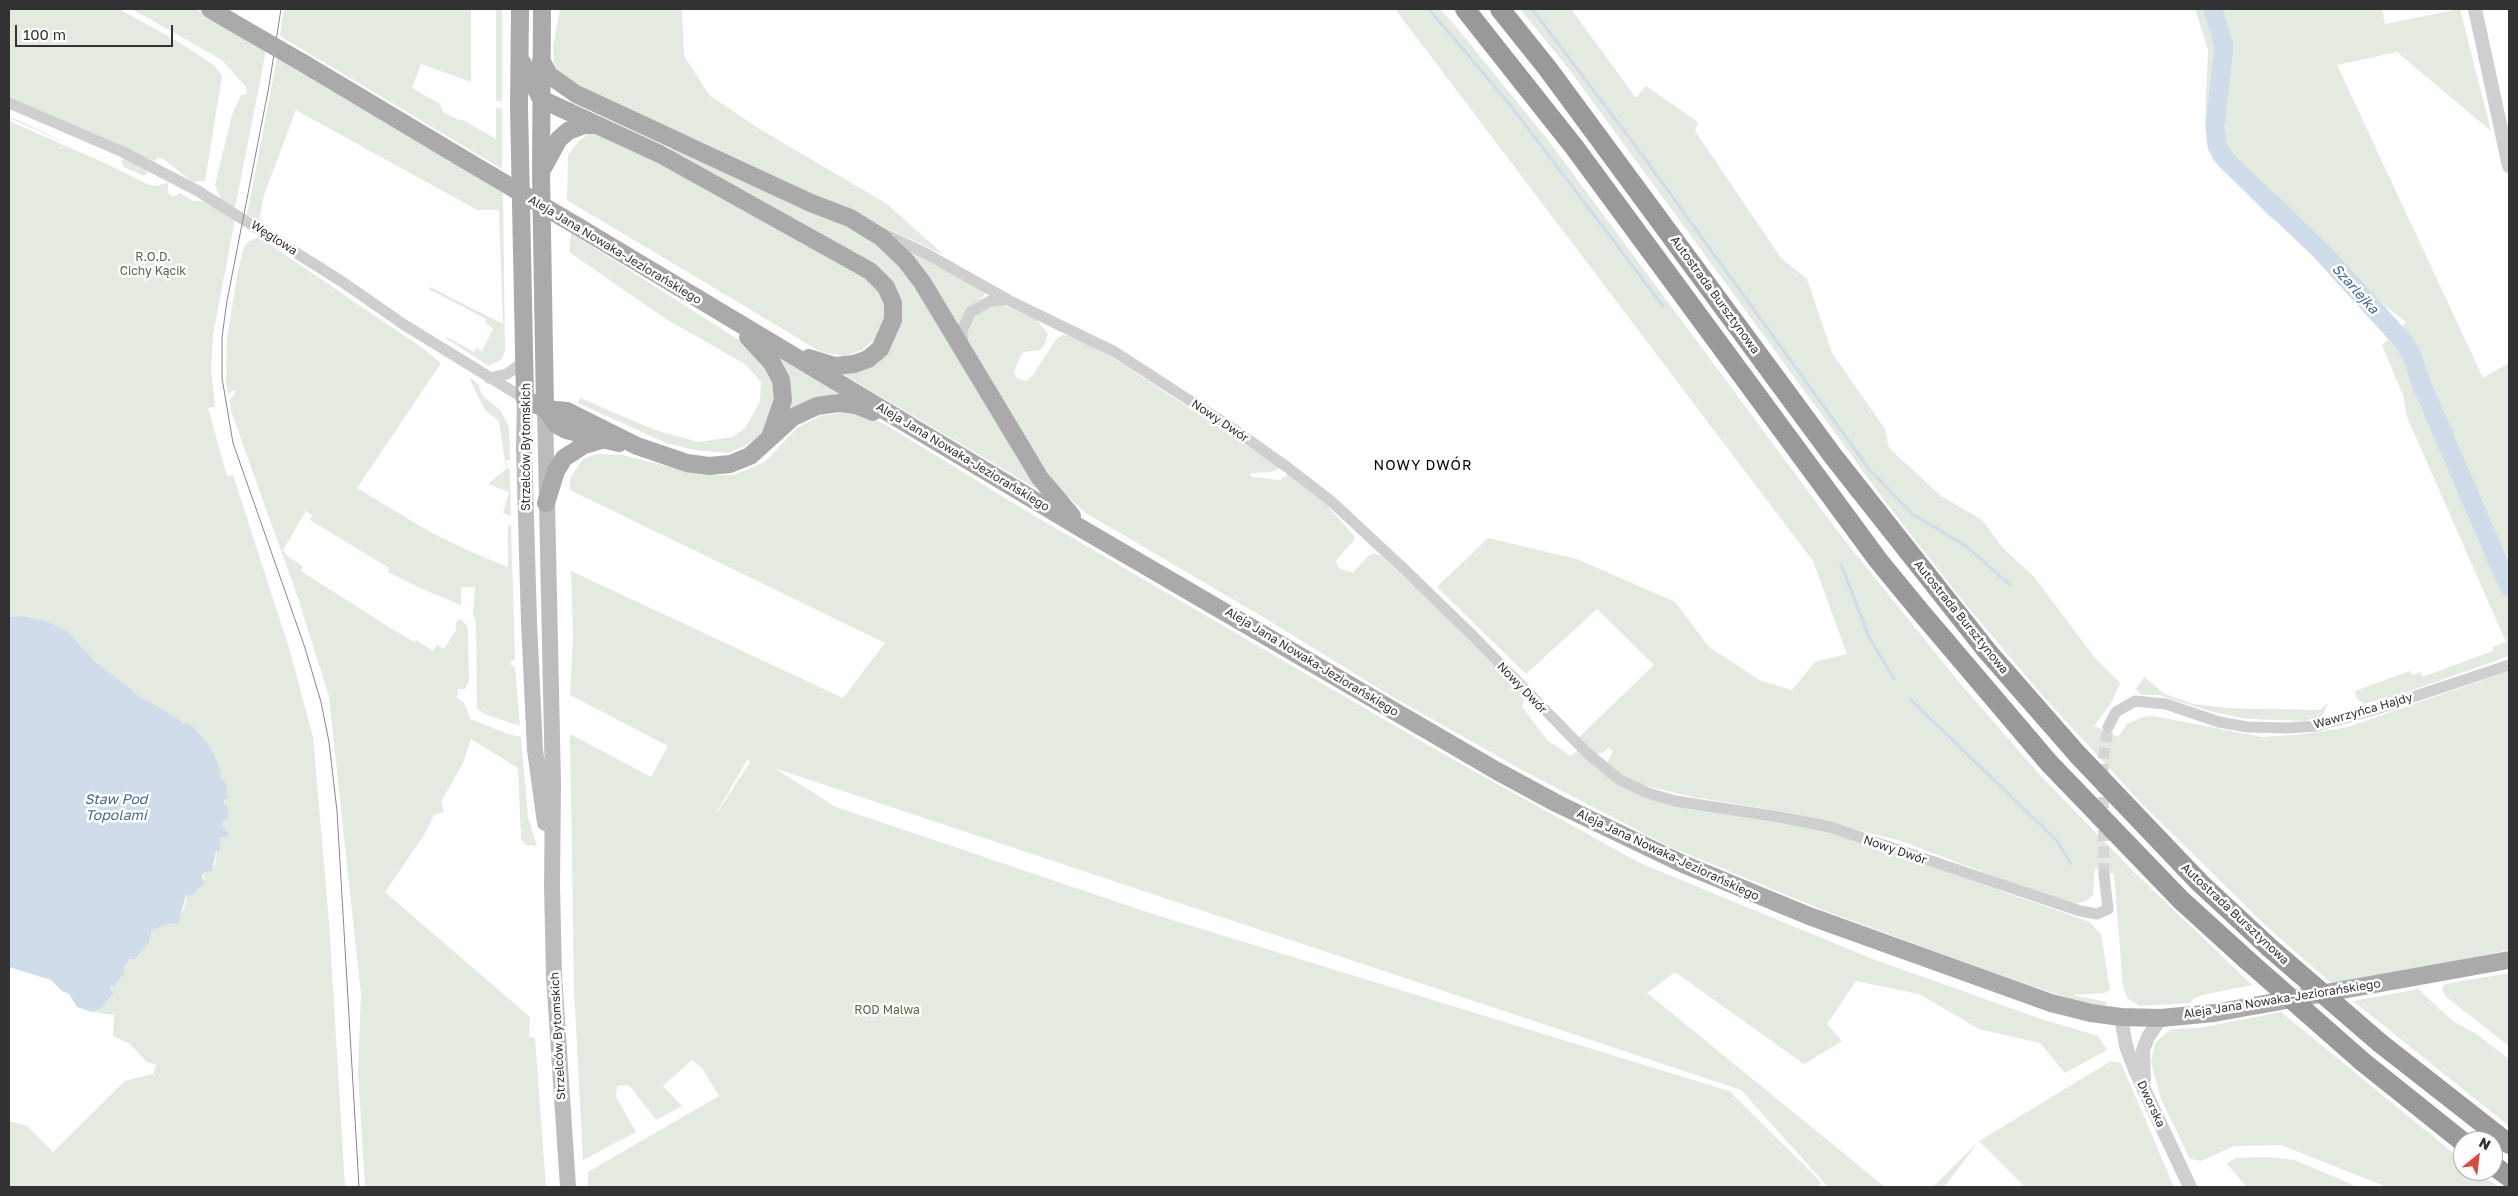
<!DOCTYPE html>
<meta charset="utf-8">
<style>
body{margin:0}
#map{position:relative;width:2518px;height:1196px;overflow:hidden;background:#fff;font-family:"Golos Text",sans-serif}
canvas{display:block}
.frame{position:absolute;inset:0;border:10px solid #323232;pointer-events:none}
.north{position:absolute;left:2453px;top:1131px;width:50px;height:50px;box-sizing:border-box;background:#fff;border:1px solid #adadad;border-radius:50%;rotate:29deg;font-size:14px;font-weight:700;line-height:20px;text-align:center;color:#323232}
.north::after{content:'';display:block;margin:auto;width:18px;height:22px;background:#db4a42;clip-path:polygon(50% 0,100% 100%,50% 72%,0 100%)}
.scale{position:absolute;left:15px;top:25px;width:158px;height:22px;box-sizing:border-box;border:2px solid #323232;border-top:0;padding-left:6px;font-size:15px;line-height:18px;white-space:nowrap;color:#323232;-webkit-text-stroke:4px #fff;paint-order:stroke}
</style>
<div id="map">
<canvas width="2518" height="1196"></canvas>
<div class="frame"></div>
<div class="north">N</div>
<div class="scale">100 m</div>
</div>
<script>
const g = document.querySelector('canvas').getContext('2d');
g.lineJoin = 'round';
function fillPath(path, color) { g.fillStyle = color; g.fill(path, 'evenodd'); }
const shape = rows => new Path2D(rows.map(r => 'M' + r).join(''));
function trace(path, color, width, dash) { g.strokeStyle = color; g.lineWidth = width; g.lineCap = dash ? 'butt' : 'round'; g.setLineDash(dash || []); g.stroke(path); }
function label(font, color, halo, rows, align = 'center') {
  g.font = font + ' "Golos Text",sans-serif'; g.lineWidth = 5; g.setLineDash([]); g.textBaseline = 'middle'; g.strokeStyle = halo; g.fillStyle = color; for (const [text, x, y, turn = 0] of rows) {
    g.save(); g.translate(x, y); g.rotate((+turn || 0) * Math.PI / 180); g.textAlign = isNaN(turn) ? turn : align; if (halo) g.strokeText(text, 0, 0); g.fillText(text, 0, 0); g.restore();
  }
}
fillPath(shape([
 [9,9,119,9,180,43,215,66,222,76,205,181,193,182,163,159,158,158,154,161,9,98],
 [132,9,195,9,266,51,235,208,221,199,215,185,232,115,241,95,247,94,246,87,222,60],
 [284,9,471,9,471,82,421,64,412,88,440,104,443,112,459,120,463,120,496,139,496,108,502,108,502,169,280,36],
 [496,9,502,9,502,101,496,101],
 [560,9,682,9,684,56,709,95,758,128,887,204,944,255,700,141,581,89,581,86,570,82,556,69,554,63,553,46],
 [1395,9,1440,9,1453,23,1548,140,1842,537,1954,676,2038,773,2133,871,2252,985,2202,995,2194,998,2190,1003,2139,1006,2127,998,2123,986,2114,874,2095,868,2093,895,2086,901,2071,905,1901,841,1786,812,1693,797,1642,785,1615,771,1607,763,1613,751,1609,748,1602,753,1596,754,1578,738,1654,665,1597,609,1526,674,1437,587,1488,538,1577,559,1675,602,1709,647,1761,681,1792,690,1815,662,1847,654,1813,561],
 [1520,9,1571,9,1636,98,1646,86,1698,122,1695,131,1781,258,1807,279,1832,353,1885,429,1889,448,1941,496,1982,520,2003,548,2035,578,2095,658,2120,683,2111,703,2094,726,2118,737,2127,724,2143,717,2153,716,2262,737,2305,734,2348,727,2509,671,2509,950,2333,985,2262,922,2142,804,2043,696,1966,605,1887,504,1568,68],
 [2195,9,2382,9,2385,24,2460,9,2491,131,2397,52,2337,65,2483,378,2509,363,2509,656,2396,696,2363,704,2356,697,2355,691,2410,671,2412,675,2420,672,2422,677,2493,651,2493,647,2506,642,2407,417,2403,395,2382,345,2406,322,2270,217,2212,159,2205,120,2208,50],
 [277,58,303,72,503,193,505,350,502,359,489,366,447,339,447,337,474,352,476,348,482,351,493,329,485,322,486,319,429,289,430,287,503,324,499,210,477,210,296,110,264,195,259,221,247,215],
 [9,118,13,118,80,149],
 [9,121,107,164,147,184,155,186,168,183,168,193,173,197,180,193,193,201,203,201,235,219,213,335,211,368,215,407,208,408,227,476,233,475,289,648,313,737,329,922,345,1187,9,1187,9,1121,27,1126,53,1152,125,1081,153,1074,156,1065,147,1062,130,1044,113,1036,114,1015,92,1012,100,1009,110,998,113,992,109,991,112,985,116,987,116,981,131,958,135,959,149,943,152,930,165,925,175,925,184,908,187,895,192,896,202,887,205,871,215,865,219,838,227,837,227,831,222,824,223,821,228,820,228,808,224,806,226,791,220,774,221,773,209,744,193,727,182,724,135,694,97,664,64,631,43,620,20,616,9,617],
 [591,131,607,134,859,272,876,286,884,304,884,322,877,337,862,350,844,356,821,352,567,200,568,155,578,142],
 [673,145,862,232,878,243,912,280,1038,487,1035,488,841,373,874,362,892,289,669,153],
 [126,158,149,170,147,174,144,176,124,167,121,161],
 [571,233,761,354,776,377,778,397,771,419,761,435,745,446,728,453,694,450,666,443,578,403,580,398,655,430,698,442,733,437,745,428,760,402,761,382,745,364,666,319,569,252],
 [259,237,418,345,441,363,357,488,430,532,469,551,508,567,508,524,511,526,515,660,511,661,511,665,515,668,520,726,484,714,477,708,476,621,473,614,475,587,461,587,461,605,420,588,388,572,389,568,310,520,312,515,306,511,283,550,287,556,303,566,301,571,392,629,414,642,416,640,433,651,437,645,444,649,456,630,456,623,460,619,464,622,468,628,469,681,465,689,458,689,457,698,464,702,470,719,508,734,521,737,528,817,537,846,526,845,521,839,518,768,471,739,463,763,441,802,444,812,434,815,424,835,385,892,530,1017,529,1037,535,1038,546,1187,365,1187,358,1071,361,995,329,697,298,598,231,411,230,400,236,392,233,390,229,395,226,384,227,339,237,275,244,247,249,241],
 [905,247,983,291,985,294,983,297,967,310,959,327,937,291],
 [990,305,1003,305,1037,320,1048,334,1044,346,1040,350,1024,352,1021,355,1014,372,1017,378,1026,381,1033,375,1057,338,1063,335,1071,336,1112,357,1280,468,1272,472,1252,473,1250,474,1252,477,1280,480,1288,474,1309,490,1327,505,1354,536,1354,540,1339,557,1336,562,1339,568,1353,573,1368,556,1374,553,1381,556,1439,610,1512,683,1525,698,1522,707,1548,741,1571,756,1577,751,1617,784,1648,798,1829,831,2090,922,2101,934,2110,990,2104,993,2070,995,2108,1002,2104,1006,2080,1002,1995,973,1823,910,1668,846,1524,771,1391,696,1268,620,1086,513,1059,489,968,348,967,326,974,315],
 [774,350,854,397,784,417],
 [472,379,478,384,482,395,501,411,509,427,510,460,506,461,507,468,510,469,511,516,503,513,509,492,488,484,506,469,499,421,485,410,470,380],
 [841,413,862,414,886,425,1033,515,1452,759,1640,863,1870,958,2041,1019,2098,1036,2107,1050,2065,1073,2040,1043,1979,1029,1919,994,1856,981,1827,1024,1842,1041,1804,1064,1675,972,1647,993,1885,1187,1828,1187,1741,1090,774,768,836,807,1156,915,1729,1091,1821,1182,1818,1187,588,1187,588,1172,719,1096,702,1068,692,1060,663,1086,682,1106,656,1120,629,1085,617,1086,616,1097,636,1132,583,1160,574,989,570,734,651,777,668,746,570,695,573,637,571,571,843,698,885,643,570,490,570,478,583,459,597,454,623,455,702,475,734,475,765,462,797,428,820,416],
 [747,760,751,761,716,814,716,813],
 [2144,677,2165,694,2193,704,2226,708,2320,710,2329,702,2322,716,2305,721,2247,719,2209,711,2159,695,2141,695,2136,689],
 [2509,973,2509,1046,2445,996,2442,988,2445,984],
 [2418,989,2454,1022,2475,1033,2509,1059,2509,1126,2353,1001],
 [2281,1012,2463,1161,2463,1171,2476,1171,2499,1187,2387,1187,2281,1145,2234,1146,2201,1161,2190,1159,2161,1099,2151,1062,2155,1043,2171,1029,2200,1028],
 [2111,1061,2121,1063,2174,1187,2025,1187,1979,1141,1944,1187,1933,1187,1979,1141],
 [2267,1157,2295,1160,2358,1187,2247,1187,2227,1164,2235,1158]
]), '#e3eadf');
fillPath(shape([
 [20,616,43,620,66,630,95,662,132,690,135,694,180,720,183,724,188,723,193,727,209,744,222,773,220,774,222,780,224,780,227,786,226,795,230,797,224,800,224,805,228,807,228,820,223,821,222,824,229,834,227,837,219,838,221,849,216,852,212,871,205,872,202,876,204,884,192,896,186,895,178,924,165,925,152,930,149,943,135,959,130,959,124,968,125,973,117,981,116,987,112,985,109,990,114,992,110,998,100,1009,92,1012,77,1007,69,994,62,991,51,980,9,967,9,617]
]), '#cfddeb');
trace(shape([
 [1429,9,1511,106,1663,306],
 [1532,9,1643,156,1869,469,1912,514,1966,546,2010,585],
 [2444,437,2452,430],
 [1841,564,1869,637,1894,679],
 [1910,699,2057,841,2071,864]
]), '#cfddeb', 3);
trace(shape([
 [2213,9,2224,46,2215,126,2217,146,2226,160,2321,251,2404,342,2412,356,2421,383,2509,587]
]), '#cfddeb', 19);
trace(shape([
 [2104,874,2103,761,2108,727]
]), '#d6d6d6', 11, [11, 5.5]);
trace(shape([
 [9,103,123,152,198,191,341,281,403,324,525,399],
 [882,233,927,254,1012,302,1115,352,1229,426,1287,467,1331,501,1404,569,1473,636,1586,752,1620,780,1648,793,1675,801,1780,817,1830,827,2080,911,2097,914,2108,909,2104,874],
 [963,346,962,330,971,312,990,301,1005,300],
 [489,378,507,374,518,366,523,357],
 [2108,727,2116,712,2135,701,2166,704,2219,722,2247,727,2289,728,2316,726,2377,709,2509,665]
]), '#cfcfcf', 11);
trace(shape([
 [2475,9,2509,166],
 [2121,1017,2126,1046,2135,1070,2190,1187],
 [2144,1080,2143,1050,2148,1037,2161,1018]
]), '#cfcfcf', 14);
trace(shape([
 [525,399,524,448,529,622,535,750,545,823],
 [545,409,553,784,552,885,554,976,568,1187]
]), '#bcbcbc', 16);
trace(shape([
 [210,9,232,22],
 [520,9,519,106,525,399,545,409,567,411,637,446,687,463,709,466,730,464,750,456,793,417,817,406,839,403,856,405,873,412],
 [542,9,541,173,545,409],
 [541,60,549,75,576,94,811,203,850,218,881,237,906,261,922,282,1040,478,1072,516],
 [522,62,541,99,660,154,870,271,886,287,893,303,893,320,880,349,868,359,854,364,835,366,809,358],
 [303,63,472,164],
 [543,168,559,139,568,131,584,125,598,125],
 [577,226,1084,530,1497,771,1558,804,1683,864,1809,916,2051,1003,2091,1013,2121,1017,2161,1018,2214,1013,2509,960],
 [748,337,772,363,781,380,783,400,771,434],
 [545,409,557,425,566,430,619,443],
 [546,503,556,471,564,458,584,445,601,440]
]), '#aaa', 18);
trace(shape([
 [1465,9,1575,148,1878,560,1919,610,2049,763,2181,900,2247,960],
 [1500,9,1548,69,1833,456,1987,651,2078,755,2200,883,2270,948],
 [2380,1043,2509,1144],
 [2363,1062,2463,1142],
 [2493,1165,2509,1177]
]), '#999', 20);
trace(shape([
 [281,9,269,86,227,301,222,337,222,378,233,443,305,648,321,702,329,742,337,811,359,1187]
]), '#878787', 1);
trace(shape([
 [232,22,303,63],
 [472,164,577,226]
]), '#aaa', 18);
trace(shape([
 [2270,948,2380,1043],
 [2247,960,2363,1062]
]), '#999', 20);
label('12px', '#323232', '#fff', [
 ["Węglowa",274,238,33],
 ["Aleja Jana Nowaka-Jeziorańskiego",615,250,31],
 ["Autostrada Bursztynowa",1715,295,54],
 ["Nowy Dwór",1220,421,34],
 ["Strzelców Bytomskich",526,447,-90],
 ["Aleja Jana Nowaka-Jeziorańskiego",963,457,31],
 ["Autostrada Bursztynowa",1961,617,51],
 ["Aleja Jana Nowaka-Jeziorańskiego",1312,662,31],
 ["Nowy Dwór",1522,688,46],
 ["Wawrzyńca Hajdy",2363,711,-16],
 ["Nowy Dwór",1895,850,19],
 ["Aleja Jana Nowaka-Jeziorańskiego",1668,855,25],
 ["Autostrada Bursztynowa",2235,914,43],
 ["Aleja Jana Nowaka-Jeziorańskiego",2282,999,-9],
 ["Strzelców Bytomskich",558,1036,-93],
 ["Dworska",2151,1104,65]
]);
label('12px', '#506c41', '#fff', [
 ["R.O.D.",153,257],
 ["Cichy Kącik",153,271],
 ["ROD Malwa",887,1010]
]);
label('italic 14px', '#446990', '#fff', [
 ["Szarlejka",2355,289,48],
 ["Staw Pod",116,800],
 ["Topolami",116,816]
]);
g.letterSpacing = '1px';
label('14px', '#000', '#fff', [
 ["NOWY DWÓR",1423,466]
]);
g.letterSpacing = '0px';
</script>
